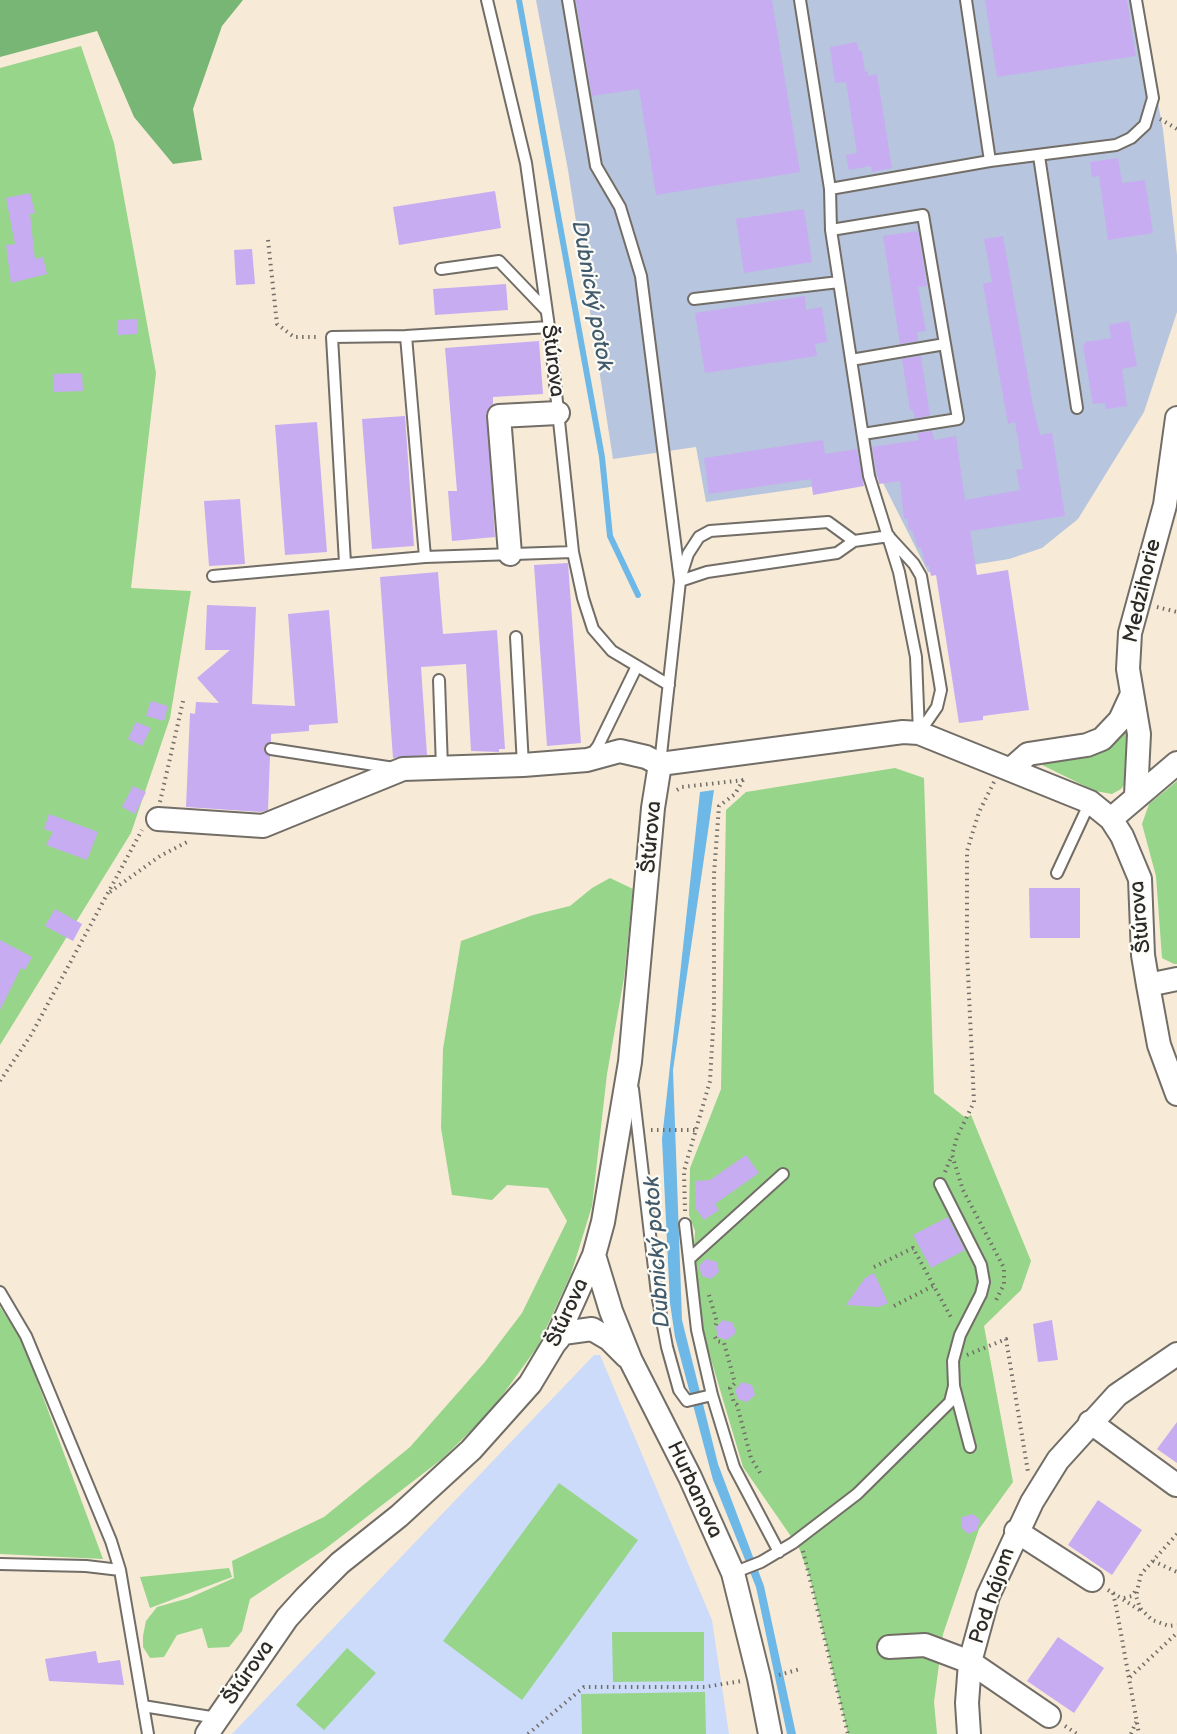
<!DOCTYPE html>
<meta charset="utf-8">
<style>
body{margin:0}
canvas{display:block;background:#f7ead7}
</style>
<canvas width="1177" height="1734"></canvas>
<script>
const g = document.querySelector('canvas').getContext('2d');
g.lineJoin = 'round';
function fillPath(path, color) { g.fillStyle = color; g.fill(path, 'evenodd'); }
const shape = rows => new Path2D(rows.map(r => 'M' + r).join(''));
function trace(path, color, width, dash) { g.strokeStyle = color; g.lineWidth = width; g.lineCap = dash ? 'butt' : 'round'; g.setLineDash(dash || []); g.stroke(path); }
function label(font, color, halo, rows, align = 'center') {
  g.font = font + ' "Balsamiq Sans",sans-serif'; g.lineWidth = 4.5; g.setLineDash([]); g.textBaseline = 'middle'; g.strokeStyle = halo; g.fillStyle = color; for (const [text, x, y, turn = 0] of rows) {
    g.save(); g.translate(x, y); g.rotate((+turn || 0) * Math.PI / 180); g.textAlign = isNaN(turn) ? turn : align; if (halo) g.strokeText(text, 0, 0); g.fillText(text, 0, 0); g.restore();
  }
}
fillPath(shape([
 [594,1355,600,1355,712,1620,729,1734,232,1734]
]), '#ccdbf9');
fillPath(shape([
 [536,0,1139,0,1163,130,1177,255,1177,312,1144,412,1078,519,1042,548,1009,559,928,572,880,477,706,502,696,447,613,459,568,170]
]), '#b8c5de');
fillPath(shape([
 [81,46,114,143,156,373,131,588,191,591,170,718,131,833,0,1045,0,68],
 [1130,715,1127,781,1121,789,1112,794,1095,791,1036,762],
 [895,768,924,778,934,1093,966,1118,971,1115,1031,1261,1021,1290,984,1326,1013,1482,979,1529,943,1634,934,1702,937,1734,848,1734,810,1578,799,1548,743,1467,702,1329,693,1265,695,1231,689,1215,690,1168,721,1089,726,810,746,792],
 [1177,781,1177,964,1174,964,1162,958,1156,876,1142,824,1149,804],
 [610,878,633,889,624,978,607,1074,592,1206,571,1274,538,1346,491,1411,442,1459,325,1549,250,1599,242,1631,229,1647,208,1648,202,1628,177,1635,164,1657,150,1658,143,1647,143,1636,146,1621,157,1607,189,1598,234,1578,232,1561,324,1517,410,1447,484,1363,522,1313,567,1221,548,1188,507,1185,492,1200,452,1195,441,1128,443,1049,461,941,533,915,570,906,592,888],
 [0,1307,22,1340,103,1559,0,1554],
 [559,1483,638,1540,522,1700,443,1641],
 [229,1568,232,1577,150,1608,140,1577],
 [612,1632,704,1632,704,1681,613,1682],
 [347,1648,376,1673,324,1730,296,1705],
 [705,1692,706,1734,582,1734,581,1694]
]), '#96d58a');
fillPath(shape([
 [0,0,243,0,222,26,193,109,202,160,173,164,134,117,97,31,0,57]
]), '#78b676');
fillPath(shape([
 [714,790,673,1070,682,1320,718,1464,764,1586,796,1734,787,1734,756,1587,713,1480,675,1337,670,1303,662,1139,700,792]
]), '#6eb8e7');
trace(shape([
 [519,0,602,457,610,536,638,595]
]), '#6eb8e7', 6);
fillPath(shape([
 [576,0,772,0,800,172,656,195,639,89,592,96],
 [985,0,1127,0,1136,56,997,77],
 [857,42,859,51,862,51,865,72,868,71,868,76,877,74,892,168,872,172,871,166,849,170,846,155,857,153,846,82,835,83,830,47],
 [1118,158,1122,183,1145,180,1153,233,1108,240,1099,176,1092,177,1090,162],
 [495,191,501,228,399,245,393,207],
 [30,193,35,213,30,214,35,259,43,257,47,274,11,283,6,245,15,244,6,198],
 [804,209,812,262,744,273,736,219],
 [918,231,927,286,918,287,926,331,917,332,918,341,900,344,883,236],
 [1003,236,1033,406,1040,435,1052,433,1065,516,970,531,977,575,1008,570,1029,710,983,716,983,720,959,723,936,575,931,576,929,566,926,566,921,548,918,548,912,530,909,530,907,518,904,519,900,481,879,484,872,447,919,440,917,433,932,431,934,440,956,436,965,500,1020,490,1016,470,1023,469,1015,422,1008,424,983,284,992,282,984,239],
 [252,249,255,284,236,285,234,250],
 [506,284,508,310,435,315,433,289],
 [805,296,806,310,822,307,827,342,815,344,817,356,705,373,695,313],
 [137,319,137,334,118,335,118,320],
 [1129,321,1137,366,1122,369,1127,406,1106,409,1105,403,1093,404,1083,345,1086,342,1111,338,1109,325],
 [539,341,543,394,493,397,493,404,487,411,495,537,452,541,448,491,457,491,445,348],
 [921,356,930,416,915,418,913,410,910,410,902,359],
 [82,373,83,391,54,392,53,374],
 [405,416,414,546,372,549,362,419],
 [317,422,327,552,285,555,275,425],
 [823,440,825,454,857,449,864,486,813,495,811,479,709,494,704,458],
 [240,499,245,564,209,566,204,501],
 [568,563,581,743,547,746,534,565],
 [438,572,443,634,497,630,505,749,499,749,499,752,471,751,466,664,421,667,427,755,393,758,380,577],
 [207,605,256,607,252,704,295,706,288,614,329,610,338,723,309,725,309,731,271,734,271,742,264,748,270,756,268,810,261,812,186,807,190,713,195,714,196,702,219,703,197,678,230,650,205,650],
 [151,701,168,706,164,721,146,716],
 [136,722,151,728,142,746,128,739],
 [133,786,146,792,135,814,122,807],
 [49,814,98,832,87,860,46,845,53,832,44,829],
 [1029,888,1080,888,1080,938,1030,938],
 [55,909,82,924,73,941,45,926],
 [0,940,32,957,25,970,21,968,0,1010],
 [746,1155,759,1173,715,1204,719,1210,704,1220,696,1209,695,1181,710,1180],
 [948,1217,965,1250,931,1268,913,1235],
 [706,1259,717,1262,719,1272,711,1279,702,1276,699,1266],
 [874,1273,888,1303,879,1307,846,1305,865,1278],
 [723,1320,733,1323,736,1333,727,1340,718,1337,716,1327],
 [1052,1320,1058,1360,1038,1362,1033,1324],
 [742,1382,752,1385,755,1395,747,1402,738,1399,735,1390],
 [1177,1422,1177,1463,1157,1449],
 [1098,1500,1142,1530,1112,1575,1068,1545],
 [973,1514,980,1520,977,1530,968,1534,961,1527,962,1517],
 [1058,1637,1104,1668,1074,1713,1027,1681],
 [96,1651,98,1663,120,1660,124,1685,49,1681,45,1659]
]), '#c7acf2');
const lane = shape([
 [487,0,526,163,549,327,573,552,583,598,593,629,612,651,669,685],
 [568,0,596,166,620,207,641,276,680,581,660,764],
 [800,0,830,189,831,230,869,476,899,572,916,657,919,733],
 [966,0,990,161],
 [1039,156,1077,408],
 [830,189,990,161,1116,145,1131,138,1145,125,1153,98,1136,0],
 [831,230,923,215,945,344],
 [441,269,499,261,545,309],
 [694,299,839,282],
 [406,336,425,557],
 [851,360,945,344,958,419,863,434],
 [891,539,914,564,921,576,938,672,941,690,937,707,919,733],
 [345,563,332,337,406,336,549,327],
 [213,576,425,557,573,552],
 [681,576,688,554,699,537,710,531,828,522,854,541],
 [680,581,707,572,837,553,854,541,889,536],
 [516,637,523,765],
 [439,680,442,768],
 [271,749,394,768],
 [590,756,598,746,637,666],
 [1057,873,1090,802],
 [633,1089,657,1294,667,1347,679,1390,687,1401,712,1395],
 [940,1184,981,1265,984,1282,981,1294,960,1335,953,1361,954,1386,970,1447],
 [685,1224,697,1330,712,1395,734,1467,779,1552],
 [689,1259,783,1174],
 [0,1292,26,1336,111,1541,120,1570,148,1734],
 [0,1564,86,1566,120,1570],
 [733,1573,761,1562,793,1543,857,1494,950,1402,954,1386],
 [143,1706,217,1718]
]);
const street = shape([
 [510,554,499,416,558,413],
 [1011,769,1028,754,1087,745,1102,739,1120,720,1132,694],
 [1136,795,1139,734,1128,669,1130,633,1165,505,1177,418],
 [158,819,263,826,403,769,523,765,587,760,620,751,646,757,660,764],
 [1111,819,1177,763],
 [1148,985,1177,979],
 [594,1255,611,1311,631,1361,690,1477,733,1573,759,1678,770,1734],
 [554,1344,563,1333,592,1329,609,1339,626,1356],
 [1090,1422,1176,1485],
 [1016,1531,1092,1580],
 [889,1647,925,1645,970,1662,1049,1716],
 [207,1734,287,1618,306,1597,340,1563,399,1516,471,1450,530,1384,554,1344,594,1255,603,1222,630,1062,653,808,660,764,903,732,919,733,1090,802,1111,819,1122,836,1140,879,1143,955,1148,985,1159,1045,1177,1094],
 [969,1734,967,1703,970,1662,988,1596,1032,1502,1058,1460,1117,1395,1177,1354]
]);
trace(lane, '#726e67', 14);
trace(street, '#726e67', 26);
trace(shape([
 [1160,119,1177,129],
 [268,240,277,324,294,337,319,337],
 [1157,607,1177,612],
 [994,782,979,812,967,851,967,952,974,1102,957,1137,952,1155,963,1190,1004,1268,1004,1284,996,1300],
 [677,790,682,787,744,780],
 [160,802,184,697],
 [110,892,160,856,187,842],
 [0,1081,31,1035,142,830],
 [651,1130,698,1130],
 [945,1172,952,1155],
 [685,1211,684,1171,710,1081,714,1012,714,874,719,806,735,794,743,780],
 [874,1267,913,1248,952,1319],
 [709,1295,717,1322,714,1329],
 [894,1306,933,1286],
 [715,1337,717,1341,724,1343,735,1383,730,1388,734,1403,737,1405,751,1458,762,1476],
 [967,1355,1006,1339,1028,1472],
 [1177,1534,1141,1574,1136,1596,1140,1608,1152,1620,1169,1626,1177,1625],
 [803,1551,848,1734],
 [1153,1561,1177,1572],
 [1108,1590,1113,1593,1116,1606,1139,1734],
 [1113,1593,1141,1611],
 [1124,1598,1132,1596,1136,1590],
 [779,1675,800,1669],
 [1130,1677,1177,1633],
 [1065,1726,1077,1734],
 [528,1734,584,1687,705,1687,741,1681],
 [1131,1734,1136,1722]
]), '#726e67', 4, [1.5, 4.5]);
trace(lane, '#fff', 10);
trace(street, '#fff', 22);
label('21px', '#2b2b2b', '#fdfcf7', [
 ["Štúrova",552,361,83],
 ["Medzihorie",1143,591,-77],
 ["Štúrova",652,837,-85],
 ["Štúrova",1141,917,-95],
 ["Štúrova",568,1313,-65],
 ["Hurbanova",694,1490,65],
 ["Pod hájom",993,1596,-71],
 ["Štúrova",249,1673,-55]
]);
label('italic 22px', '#425c6d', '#fdfcf7', [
 ["Dubnický potok",591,296,80],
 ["Dubnický potok",658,1252,-94]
]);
</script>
